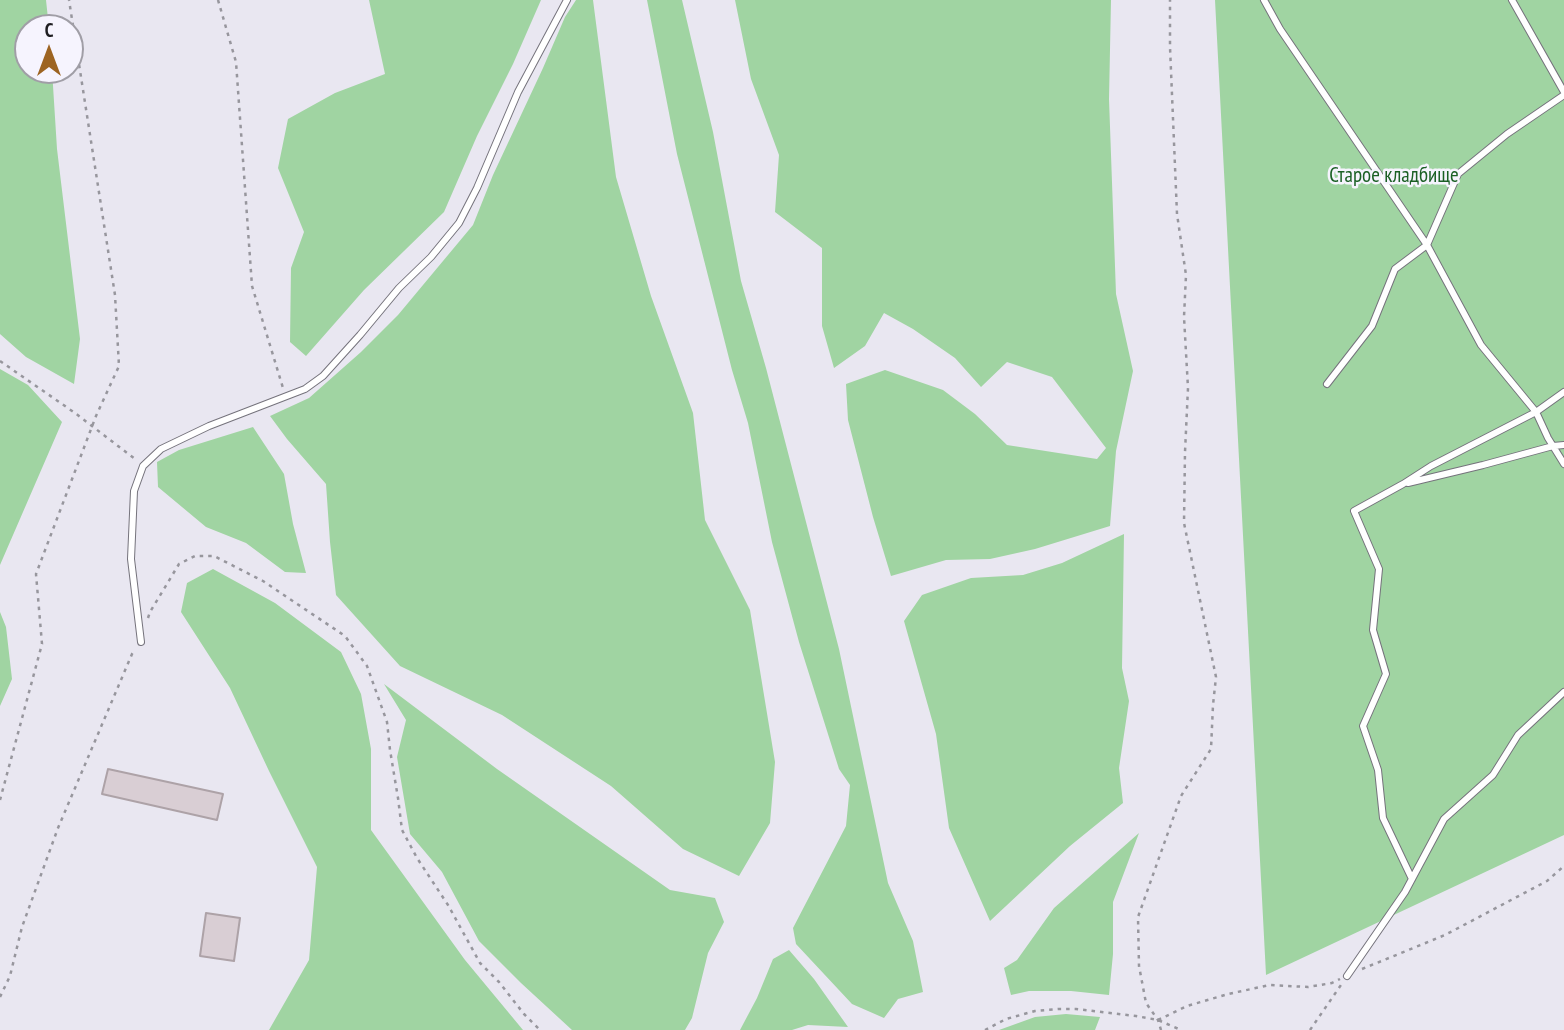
<!DOCTYPE html>
<meta charset="utf-8">
<style>
body{margin:0}
#map{position:relative;width:1564px;height:1030px;overflow:hidden;background:#e9e7f1;font-family:"PT Sans Narrow",sans-serif}
canvas{display:block}
.north{position:absolute;left:14px;top:14px;width:70px;height:70px;box-sizing:border-box;background:#f6f4fe;border:2px solid #a09ea6;border-radius:50%;rotate:0deg;font-size:19px;font-weight:700;line-height:28px;text-align:center;color:#1f1e22}
.north::after{content:'';display:block;margin:auto;width:24px;height:32px;background:#9d6422;clip-path:polygon(50% 0,100% 100%,50% 72%,0 100%)}
</style>
<div id="map">
<canvas width="1564" height="1030"></canvas>
<div class="north">С</div>
</div>
<script>
const g = document.querySelector('canvas').getContext('2d');
g.lineJoin = 'round';
function fillPath(path, color) { g.fillStyle = color; g.fill(path, 'evenodd'); }
const shape = rows => new Path2D(rows.map(r => 'M' + r).join(''));
function trace(path, color, width, dash) { g.strokeStyle = color; g.lineWidth = width; g.lineCap = dash ? 'butt' : 'round'; g.setLineDash(dash || []); g.stroke(path); }
function label(font, color, halo, rows, align = 'center') {
  g.font = font + ' "PT Sans Narrow",sans-serif'; g.lineWidth = 5; g.setLineDash([]); g.textBaseline = 'middle'; g.strokeStyle = halo; g.fillStyle = color; for (const [text, x, y, turn = 0] of rows) {
    g.save(); g.translate(x, y); g.rotate((+turn || 0) * Math.PI / 180); g.textAlign = isNaN(turn) ? turn : align; if (halo) g.strokeText(text, 0, 0); g.fillText(text, 0, 0); g.restore();
  }
}
fillPath(shape([
 [0,0,46,0,49,28,28,28,28,70,52,70,57,149,80,339,74,384,26,357,0,334],
 [369,0,541,0,513,64,477,136,444,212,364,290,306,356,290,342,291,268,304,232,278,168,288,119,335,93,385,74],
 [576,0,593,0,616,177,651,296,693,413,705,520,750,610,775,762,770,823,739,876,683,849,611,786,502,715,400,666,336,595,330,542,326,484,287,439,270,416,309,398,361,352,398,315,473,225,493,175,543,68,565,17],
 [647,0,682,0,713,132,741,281,766,368,839,649,888,883,913,941,923,992,898,999,884,1018,852,1004,796,944,793,928,846,826,850,785,839,769,799,642,772,542,748,423,732,370,677,154],
 [735,0,1111,0,1109,99,1116,294,1133,371,1116,451,1110,526,1035,549,990,559,946,560,891,576,873,517,848,420,846,384,885,370,943,390,975,414,1007,445,1097,459,1106,448,1052,377,1007,362,981,387,955,358,913,329,884,313,865,346,834,368,822,326,822,248,775,212,779,155,751,79],
 [1215,0,1564,0,1564,835,1266,975],
 [0,369,28,385,62,422,0,565],
 [253,427,284,474,293,524,306,573,285,572,246,543,206,527,158,487,157,462,179,450],
 [1124,534,1122,668,1129,701,1119,768,1123,803,1070,846,990,921,949,828,936,734,904,621,922,595,971,578,1023,575,1062,563],
 [213,569,275,603,341,652,361,694,371,749,371,830,465,960,523,1030,269,1030,309,960,317,867,269,771,230,688,181,612,187,583],
 [0,612,6,627,12,679,0,706],
 [384,684,497,769,670,890,715,898,724,922,708,953,692,1018,685,1030,572,1030,521,983,479,941,442,872,410,834,397,757,406,720],
 [1139,833,1113,902,1113,954,1109,995,1071,991,1029,991,1011,995,1004,968,1017,960,1054,908],
 [789,950,814,979,848,1027,808,1025,792,1030,740,1030,757,998,773,959],
 [1066,1014,1100,1017,1095,1030,999,1030,1035,1017]
]), '#a0d4a2');
const building = shape([
 [108,769,223,794,217,820,102,794,108,769],
 [206,913,240,918,234,961,200,956,206,913]
]);
fillPath(building, '#d9ced4');
trace(building, '#ada2a7', 2);
const lane = shape([
 [1264,0,1280,29,1427,245,1481,345,1536,412,1548,438,1564,464],
 [1512,0,1564,92],
 [1327,384,1372,326,1395,269,1427,245,1458,174,1507,134,1564,95],
 [1408,483,1483,465,1553,446,1564,445],
 [141,642,131,559,134,491,143,466,161,449,209,426,305,389,323,376,360,335,399,288,431,257,459,223,477,188,518,92,567,0],
 [1412,879,1383,818,1378,770,1363,726,1386,674,1373,630,1379,569,1354,511,1403,484,1431,466,1536,412,1564,392],
 [1347,976,1405,892,1444,819,1493,775,1518,735,1564,692]
]);
trace(lane, '#75737c', 8);
trace(shape([
 [218,0,236,62,252,286,283,388],
 [0,361,75,413,135,459],
 [148,618,150,612,179,564,195,556,214,556,263,581,345,636,367,666,387,722,390,750,398,798,402,830,417,858,448,905,480,963,499,982,524,1014,540,1030],
 [0,800,42,644,36,574,96,416,119,366,115,295,69,0],
 [1362,969,1445,935,1547,881,1564,866],
 [0,997,10,976,22,927,58,828,132,654,135,650],
 [1158,1020,1187,1006,1228,994,1270,985,1308,987,1332,983,1340,979],
 [985,1030,1006,1019,1035,1011,1059,1009,1076,1009,1136,1016,1158,1020,1181,1030],
 [1161,1030,1158,1020,1146,1003,1139,966,1138,917,1181,796,1211,749,1213,705,1216,677,1184,523,1185,452,1188,388,1184,317,1186,275,1177,214,1170,47,1170,0],
 [1310,1030,1343,982]
]), '#97969d', 2.5, [3.5, 5]);
trace(lane, '#fff', 6);
label('21px', '#1b6025', '#f6f4fe', [
 ["Старое кладбище",1394,176]
]);
</script>
